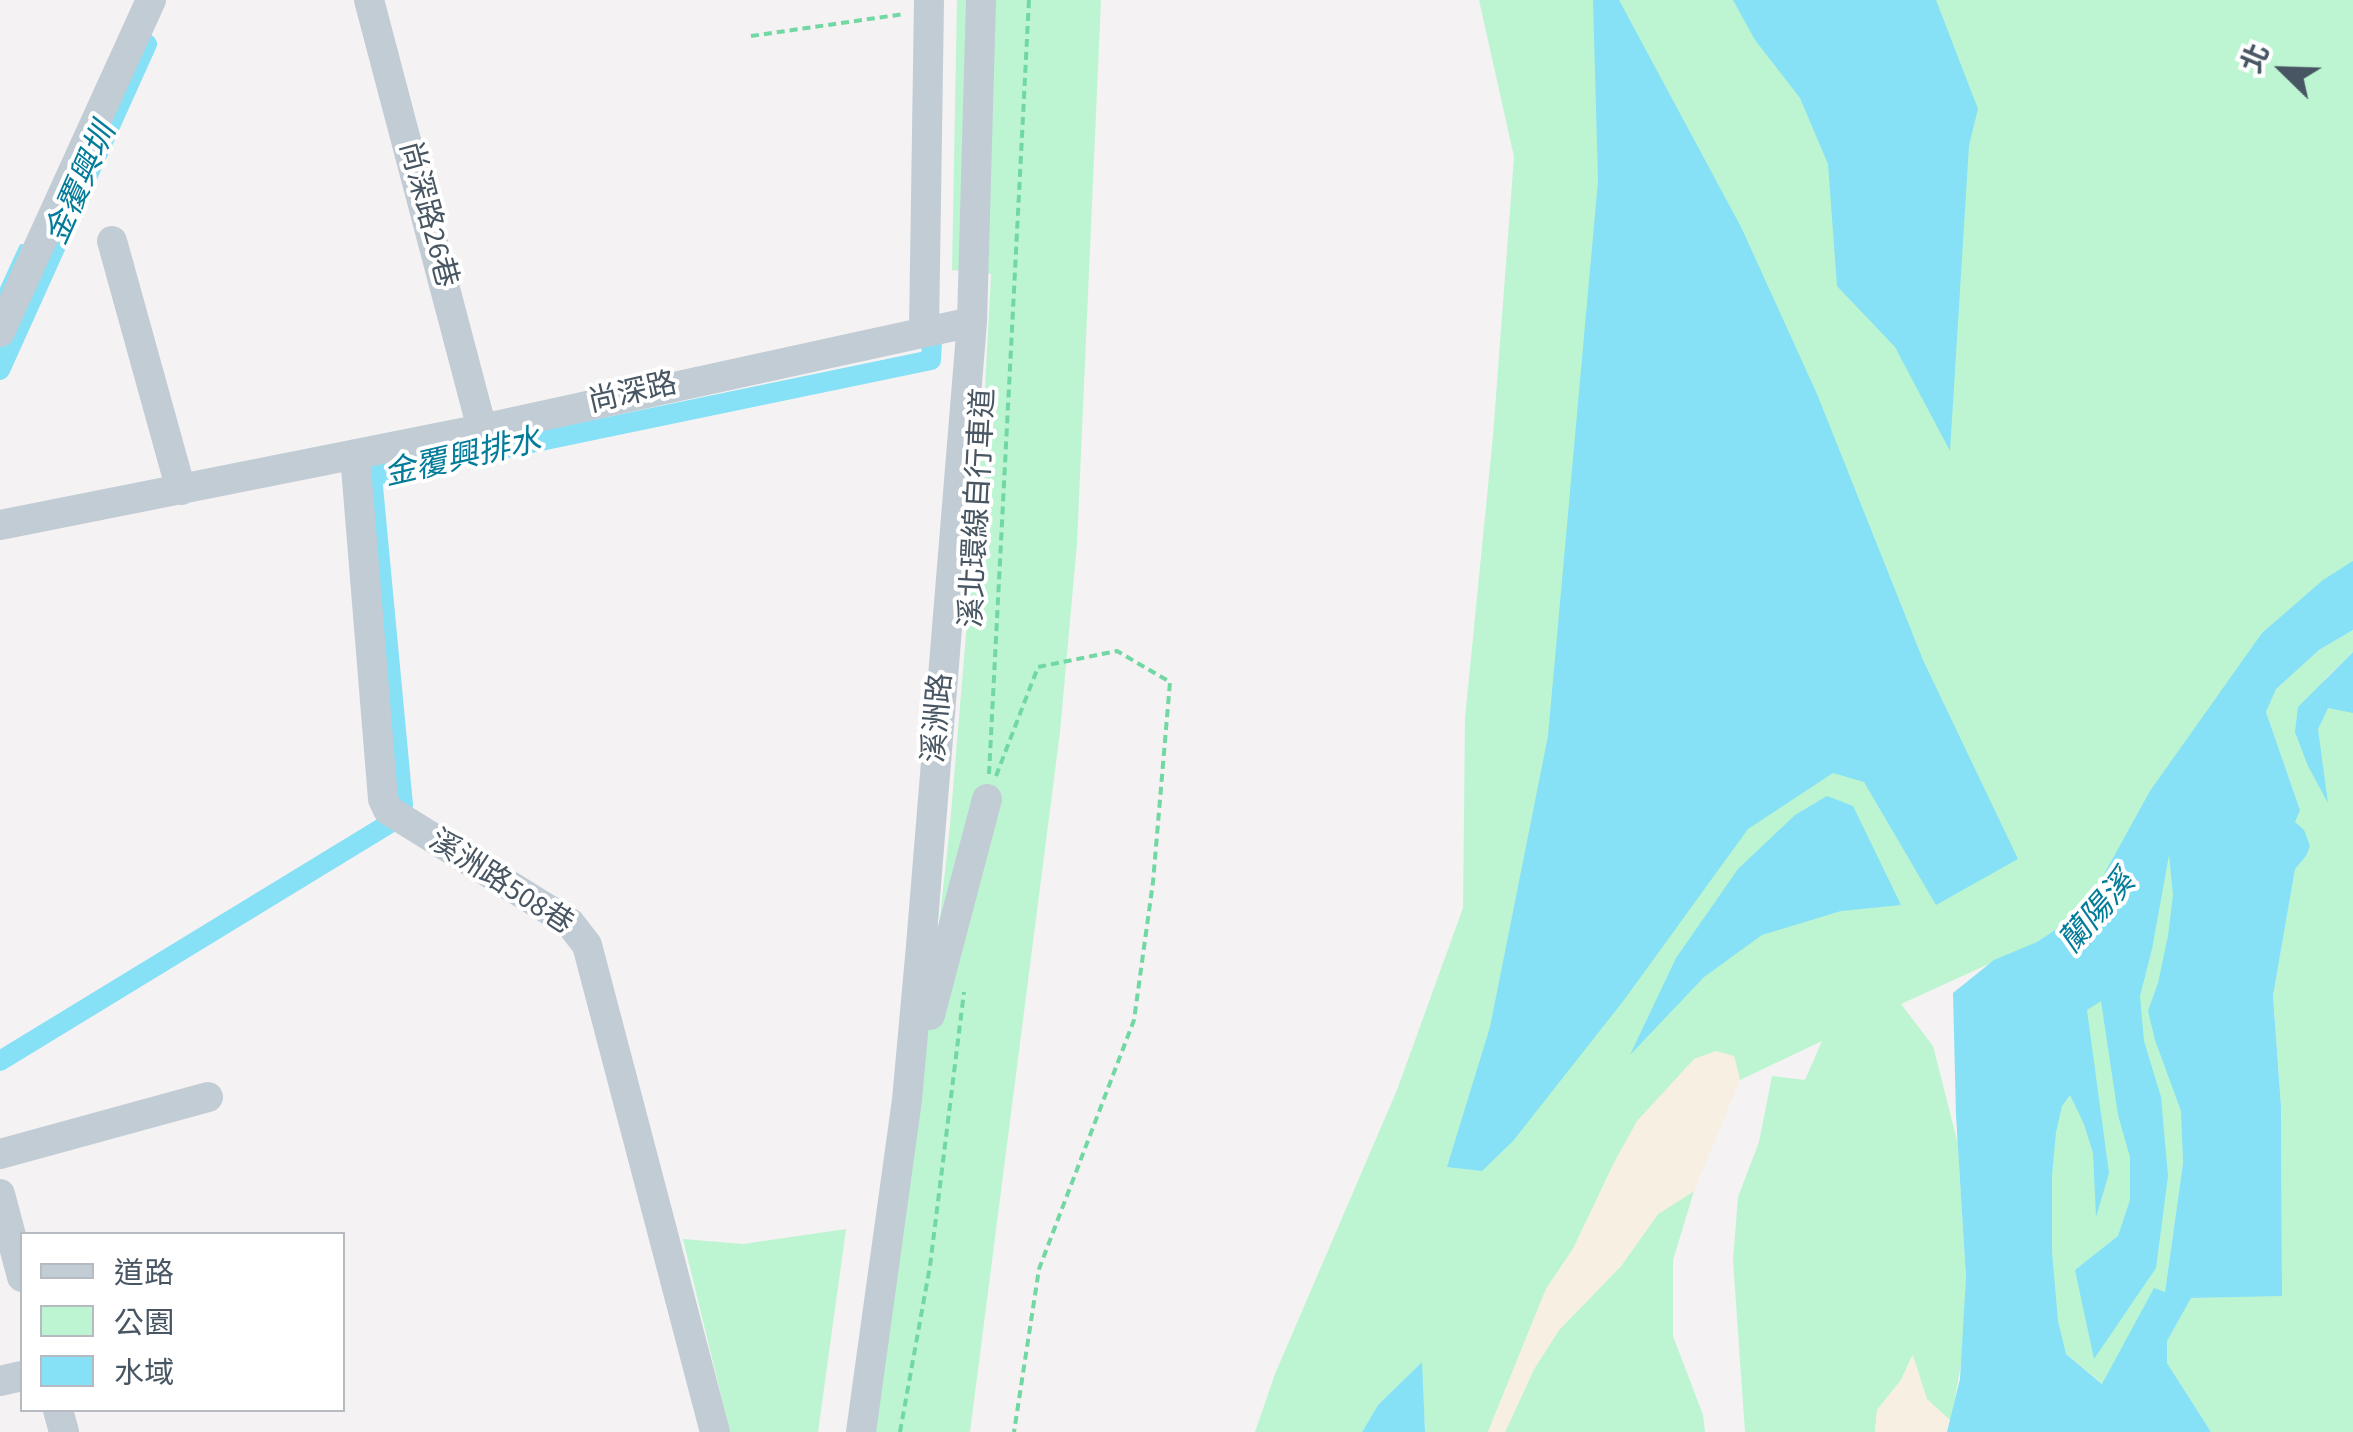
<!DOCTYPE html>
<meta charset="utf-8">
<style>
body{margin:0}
#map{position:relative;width:2353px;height:1432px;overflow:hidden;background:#f4f2f2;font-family:"Source Sans 3","Noto Sans TC",sans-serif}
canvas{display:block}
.legend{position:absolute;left:20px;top:1232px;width:325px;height:180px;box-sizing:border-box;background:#fff;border:2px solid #b5bbc0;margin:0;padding:12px 18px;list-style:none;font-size:30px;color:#475662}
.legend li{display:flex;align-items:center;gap:20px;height:50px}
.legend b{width:50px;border:2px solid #b5bbc0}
.north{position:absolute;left:2233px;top:20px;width:100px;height:100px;-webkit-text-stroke:8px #fff;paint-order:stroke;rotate:293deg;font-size:28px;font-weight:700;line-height:40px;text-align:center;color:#475662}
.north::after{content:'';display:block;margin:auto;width:35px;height:45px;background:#475662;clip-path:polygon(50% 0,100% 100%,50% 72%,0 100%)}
</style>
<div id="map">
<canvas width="2353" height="1432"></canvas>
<ul class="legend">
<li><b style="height:12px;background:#c1ccd5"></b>道路</li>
<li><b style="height:28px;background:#bdf5d2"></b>公園</li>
<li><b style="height:28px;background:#86e0f6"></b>水域</li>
</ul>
<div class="north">北</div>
</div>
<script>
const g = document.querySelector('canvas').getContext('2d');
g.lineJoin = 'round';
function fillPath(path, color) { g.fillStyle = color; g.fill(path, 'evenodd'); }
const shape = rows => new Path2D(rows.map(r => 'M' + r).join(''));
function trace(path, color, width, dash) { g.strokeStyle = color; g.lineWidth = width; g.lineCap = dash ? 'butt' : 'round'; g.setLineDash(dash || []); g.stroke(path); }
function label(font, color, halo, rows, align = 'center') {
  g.font = font + ' "Source Sans 3","Noto Sans TC",sans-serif'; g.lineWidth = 8; g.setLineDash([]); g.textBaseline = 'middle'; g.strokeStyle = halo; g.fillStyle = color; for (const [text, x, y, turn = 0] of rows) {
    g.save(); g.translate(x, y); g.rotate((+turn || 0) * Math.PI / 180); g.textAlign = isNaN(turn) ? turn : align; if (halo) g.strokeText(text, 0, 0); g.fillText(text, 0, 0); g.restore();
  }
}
fillPath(shape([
 [957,0,1101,0,1077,543,1060,732,970,1432,873,1432,920,1100,950,825,982,444,991,274,952,270],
 [1479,0,2353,0,2353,585,2074,917,2037,942,1901,1004,1933,1046,1958,1144,1966,1278,1965,1341,1951,1421,1927,1400,1912,1356,1901,1380,1877,1410,1875,1432,1745,1432,1733,1260,1738,1197,1759,1142,1772,1076,1805,1080,1822,1041,1740,1080,1734,1056,1616,1159,1573,1249,1546,1289,1488,1432,1425,1432,1421,1363,1378,1405,1362,1432,1255,1432,1275,1374,1397,1090,1463,908,1465,718,1493,436,1514,157],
 [2353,630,2353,652,2324,680,2353,673,2353,1432,2211,1432,2167,1363,2167,1341,2190,1298,2282,1295,2281,1106,2273,996,2295,868,2306,856,2294,821,2300,810,2266,712,2275,689,2319,650],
 [2169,850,2198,910,2182,1114,2183,1163,2165,1292,2154,1289,2103,1384,2066,1354,2048,1315,2049,1059],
 [1694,1191,1673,1260,1673,1336,1703,1415,1705,1432,1505,1432,1534,1369,1559,1330,1621,1266,1658,1214],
 [846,1229,818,1432,730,1432,683,1239,743,1244]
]), '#bdf5d2');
fillPath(shape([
 [1716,1051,1734,1056,1740,1080,1694,1191,1658,1214,1621,1266,1559,1330,1534,1369,1505,1432,1488,1432,1546,1289,1573,1249,1616,1159,1637,1121,1694,1059],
 [1913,1355,1927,1399,1951,1421,1947,1432,1875,1432,1877,1410,1901,1380]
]), '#f6efe2');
fillPath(shape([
 [1593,0,1619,0,1741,227,1817,394,1923,660,2018,859,1936,905,1864,782,1833,773,1748,829,1624,1000,1513,1141,1482,1171,1447,1167,1490,1027,1548,736,1598,181],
 [1733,0,1936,0,1978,109,1969,145,1950,451,1895,347,1837,286,1828,164,1800,98,1755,40],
 [2353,561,2353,630,2319,650,2276,689,2266,712,2300,810,2295,822,2304,830,2310,846,2306,856,2295,869,2273,996,2281,1106,2282,1296,2191,1298,2167,1341,2167,1363,2211,1432,1947,1432,1960,1379,1966,1278,1956,1115,1953,993,1994,960,2037,942,2074,917,2097,887,2150,791,2262,633,2323,580],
 [2169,855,2173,895,2168,936,2158,983,2148,1011,2155,1040,2181,1111,2183,1163,2165,1292,2154,1288,2102,1384,2066,1354,2058,1321,2052,1252,2052,1176,2056,1132,2062,1106,2070,1095,2084,1124,2093,1153,2096,1217,2109,1173,2087,1010,2101,1001,2118,1115,2130,1157,2130,1200,2118,1236,2075,1270,2094,1359,2156,1268,2168,1176,2161,1097,2144,1041,2140,996,2152,949],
 [2353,652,2353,713,2328,708,2318,729,2328,803,2308,766,2295,732,2298,707],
 [1827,796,1853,806,1901,905,1841,911,1762,935,1704,977,1630,1055,1676,958,1738,869,1795,815],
 [1422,1362,1425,1432,1362,1432,1378,1405]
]), '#86e0f6');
trace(shape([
 [0,295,22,247]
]), '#86e0f6', 6);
trace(shape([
 [0,370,147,44],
 [0,1061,395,820,403,805,372,476,931,360,933,323]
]), '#86e0f6', 20);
trace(shape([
 [751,36,904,14],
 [989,774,1029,0],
 [996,776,1038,667,1117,651,1170,682,1153,882,1134,1020,1039,1269,1014,1432],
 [900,1432,930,1266,964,992]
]), '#71d7a3', 4, [8, 5]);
trace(shape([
 [369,0,482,429],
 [112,241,181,490],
 [924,331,929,0],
 [0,332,151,0],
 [355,455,383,799,388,810,570,923,587,945,715,1432],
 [0,525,482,429,972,322],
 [930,1015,987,799],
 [0,1154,208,1097],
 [0,1194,22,1277],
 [0,1381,22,1376],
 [58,1410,64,1432],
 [861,1432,907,1100,921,946,972,322,981,0]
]), '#c1ccd5', 30);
label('30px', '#475662', '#fff', [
 ["尚深路26巷",426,215,75],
 ["尚深路",633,395,-13],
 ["溪北環線自行車道",980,508,-87],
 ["溪洲路",940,718,-85],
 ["溪洲路508巷",500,884,33]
]);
label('italic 32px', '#037c9a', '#fff', [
 ["金覆興圳",83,185,-66],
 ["金覆興排水",463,460,-13],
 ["蘭陽溪",2099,914,-49]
]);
</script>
